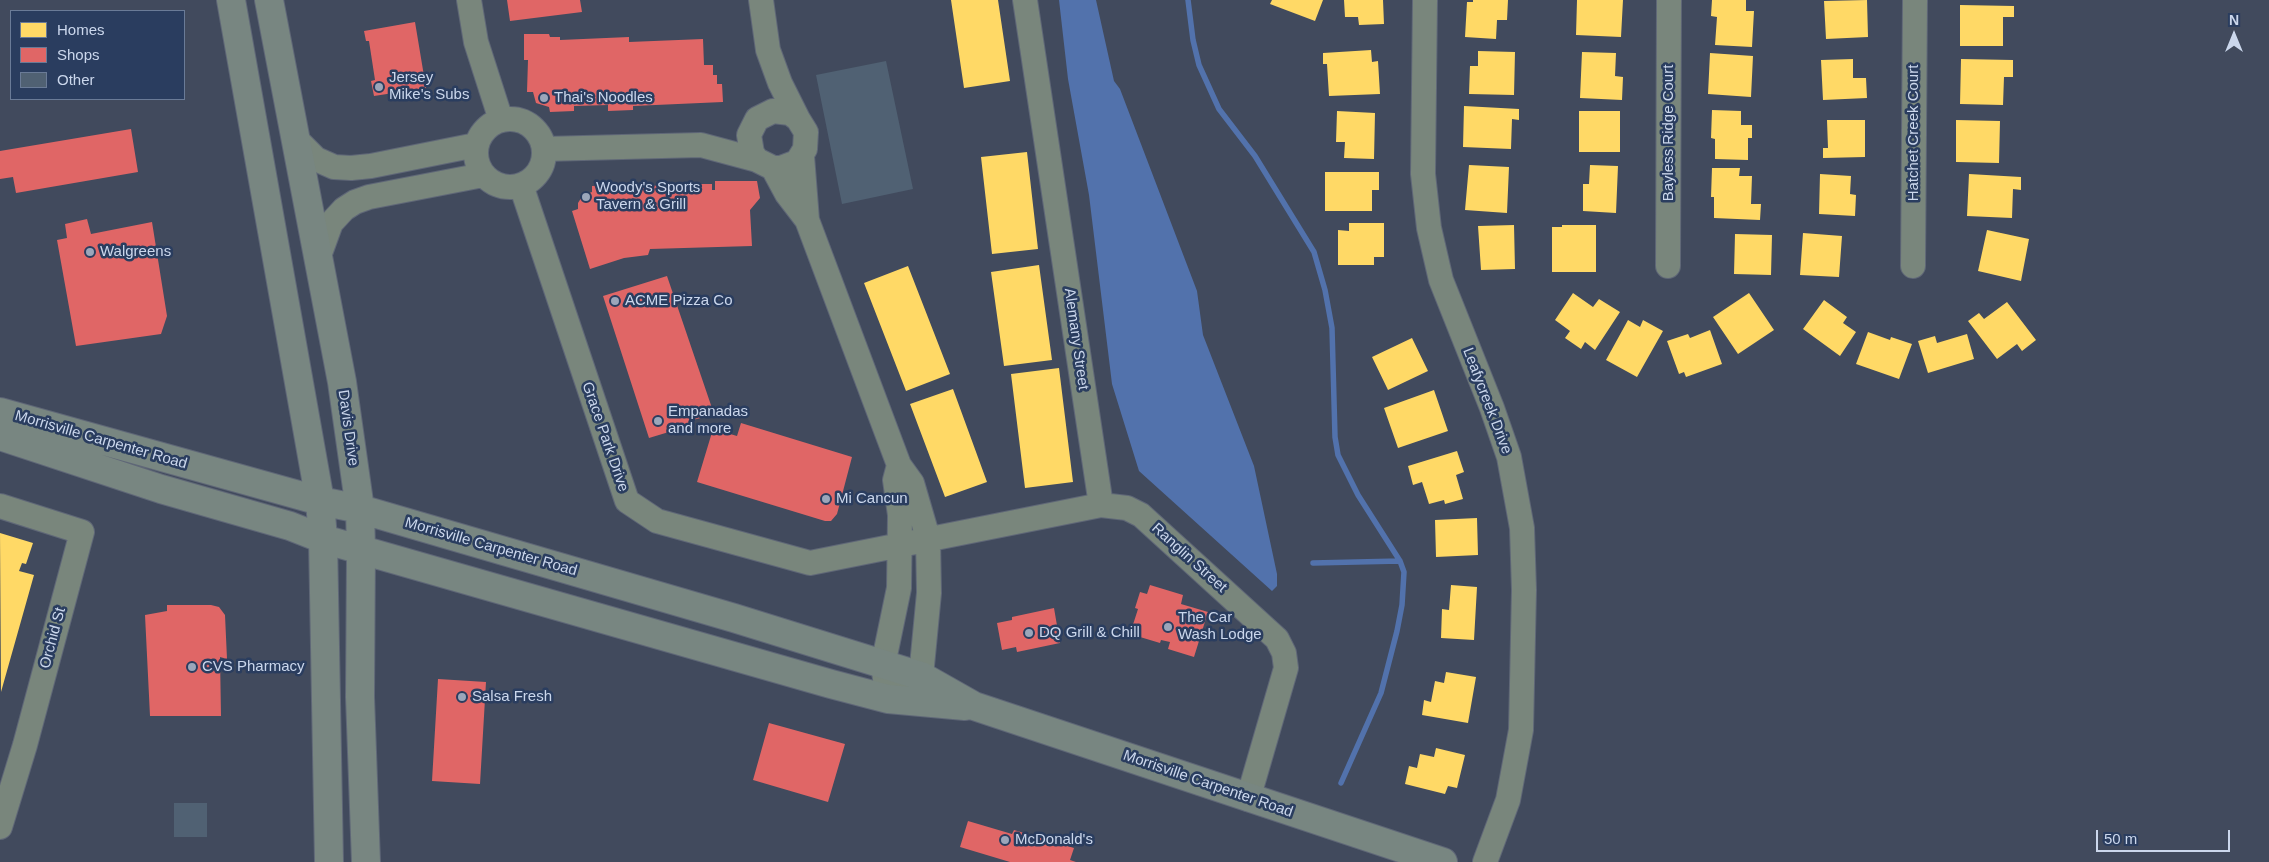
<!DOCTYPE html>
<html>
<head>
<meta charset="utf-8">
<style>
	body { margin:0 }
	#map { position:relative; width:2269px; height:862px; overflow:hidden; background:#414a5d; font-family:Helvetica,sans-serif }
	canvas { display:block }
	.legend { position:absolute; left:10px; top:10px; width:175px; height:90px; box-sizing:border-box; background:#2a3d5f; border:1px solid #6a7b97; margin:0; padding:6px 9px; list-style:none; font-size:15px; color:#cbd7ec }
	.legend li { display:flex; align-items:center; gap:10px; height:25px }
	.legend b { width:25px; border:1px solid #6a7b97 }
	.north { position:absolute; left:2209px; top:10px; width:50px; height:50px; -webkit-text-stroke:4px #2a3d5f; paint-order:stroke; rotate:0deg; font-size:14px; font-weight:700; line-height:20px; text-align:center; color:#cbd7ec }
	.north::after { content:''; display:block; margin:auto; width:18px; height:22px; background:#cbd7ec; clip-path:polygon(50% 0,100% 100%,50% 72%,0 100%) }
	.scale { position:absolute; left:2096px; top:830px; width:134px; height:22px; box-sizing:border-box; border:2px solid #cbd7ec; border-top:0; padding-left:6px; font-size:15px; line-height:18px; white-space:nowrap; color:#cbd7ec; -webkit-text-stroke:4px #2a3d5f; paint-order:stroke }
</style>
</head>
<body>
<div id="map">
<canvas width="2269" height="862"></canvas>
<ul class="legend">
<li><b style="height:14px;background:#ffd966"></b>Homes</li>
<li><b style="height:14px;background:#e06666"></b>Shops</li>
<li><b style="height:14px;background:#506173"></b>Other</li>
</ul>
<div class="north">N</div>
<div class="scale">50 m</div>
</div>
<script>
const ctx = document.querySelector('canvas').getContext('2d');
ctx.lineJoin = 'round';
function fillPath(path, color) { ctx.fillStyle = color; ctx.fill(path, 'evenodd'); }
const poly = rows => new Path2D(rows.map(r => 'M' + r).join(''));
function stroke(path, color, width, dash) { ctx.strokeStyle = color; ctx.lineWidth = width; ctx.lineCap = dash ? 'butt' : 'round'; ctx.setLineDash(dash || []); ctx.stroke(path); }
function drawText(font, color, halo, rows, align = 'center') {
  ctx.font = font + ' Helvetica,sans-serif'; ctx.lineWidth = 5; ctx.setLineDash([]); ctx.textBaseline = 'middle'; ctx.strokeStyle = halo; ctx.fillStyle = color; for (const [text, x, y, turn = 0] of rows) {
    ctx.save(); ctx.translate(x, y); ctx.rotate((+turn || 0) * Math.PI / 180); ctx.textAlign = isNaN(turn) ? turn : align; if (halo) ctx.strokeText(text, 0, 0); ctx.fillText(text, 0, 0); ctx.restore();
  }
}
fillPath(poly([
	[1059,0,1096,0,1114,81,1120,89,1197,291,1203,335,1254,466,1277,574,1277,586,1272,591,1139,471,1112,384,1089,195,1068,79]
]), '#5272ac');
fillPath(poly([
	[951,0,998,0,1010,81,964,88],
	[1272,0,1323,0,1315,21,1270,4],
	[1344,0,1383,0,1384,24,1359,25,1358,17,1345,17],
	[1473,0,1508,0,1507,20,1497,20,1496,39,1465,37,1467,2,1473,2],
	[1577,0,1623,0,1621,37,1576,35],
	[1712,0,1746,0,1746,11,1754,11,1752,47,1715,45,1717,17,1711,16],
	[1867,0,1868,37,1826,39,1824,1],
	[1960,5,2014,6,2014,17,2003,17,2003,46,1960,46],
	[1371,50,1372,62,1378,61,1380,94,1329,96,1327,64,1323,64,1323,53],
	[1478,51,1515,52,1514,95,1469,94,1470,66,1478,66],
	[1582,52,1616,53,1615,76,1623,77,1622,100,1580,98],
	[1710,53,1753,56,1751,97,1708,94],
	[1853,59,1853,78,1866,78,1867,98,1823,100,1821,60],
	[1961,59,2013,60,2013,77,2004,77,2003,105,1960,104],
	[1464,106,1519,109,1519,120,1512,119,1511,149,1463,147],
	[1712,110,1741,111,1741,125,1752,125,1752,138,1748,138,1748,160,1715,159,1715,139,1711,138],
	[1337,111,1375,113,1374,159,1344,158,1345,142,1336,142],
	[1579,111,1620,111,1620,152,1579,152],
	[1827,120,1865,120,1865,157,1823,158,1823,148,1828,148],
	[1956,120,2000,121,1999,163,1956,162],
	[1027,152,1038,249,992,254,981,157],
	[1469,165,1509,167,1507,213,1465,210],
	[1590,165,1618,166,1616,213,1583,211,1583,184,1589,184],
	[1712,168,1740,168,1739,176,1752,176,1751,204,1761,204,1760,220,1714,218,1714,197,1711,197],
	[1325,172,1379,172,1379,190,1372,190,1372,211,1325,211],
	[1820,174,1851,176,1850,194,1856,195,1855,216,1819,214],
	[1969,174,2021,177,2021,190,2013,189,2012,218,1967,216],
	[1349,223,1384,223,1384,257,1374,257,1374,265,1338,265,1338,230,1349,231],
	[1514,225,1515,269,1481,270,1478,226],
	[1562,225,1596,225,1596,272,1552,272,1552,227,1562,227],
	[1987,230,2029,239,2021,281,1978,271],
	[1803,233,1842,236,1839,277,1800,275],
	[1735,234,1772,235,1771,275,1734,274],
	[1039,265,1052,360,1004,366,991,272],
	[908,266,950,374,906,391,864,283],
	[1573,293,1593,307,1599,299,1620,312,1595,350,1585,342,1581,349,1565,338,1570,331,1555,320],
	[1749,293,1774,330,1738,354,1713,317],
	[1824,300,1847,317,1843,323,1856,332,1840,356,1803,329],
	[2007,302,2036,340,2022,351,2017,344,1997,359,1968,321,1979,313,1984,319],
	[1628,320,1640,327,1643,320,1663,331,1637,377,1606,360],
	[1710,330,1722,364,1686,377,1684,372,1679,374,1667,341,1688,334,1690,338],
	[1868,332,1890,340,1891,337,1912,344,1899,379,1856,364],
	[1967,334,1974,359,1928,373,1918,341,1935,336,1937,343],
	[1412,338,1428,371,1388,390,1372,357],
	[1059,368,1073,482,1025,488,1011,374],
	[953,389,987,482,945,497,910,404],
	[1434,390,1448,431,1398,448,1384,408],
	[1457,451,1464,472,1456,475,1463,499,1445,504,1444,500,1429,504,1422,482,1413,485,1408,466],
	[1477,518,1478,555,1436,557,1435,520],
	[0,533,33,543,26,564,22,563,19,571,34,575,1,692],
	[1451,585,1477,587,1474,640,1441,638,1442,609,1449,610],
	[1446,672,1476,677,1468,723,1422,715,1424,700,1431,702,1435,681,1444,683],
	[1436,748,1465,755,1457,788,1448,786,1445,794,1405,784,1409,766,1417,768,1420,754,1434,757]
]), '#ffd966');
fillPath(poly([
	[507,0,580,0,582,12,510,21],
	[415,22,426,88,374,96,371,81,375,80,369,41,366,41,364,31],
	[524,34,549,34,550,37,560,37,560,40,629,37,629,42,703,39,704,65,713,65,713,75,717,75,717,84,722,84,723,102,633,106,633,110,608,111,608,105,574,106,574,111,550,112,549,107,536,103,533,92,527,92,528,60,524,60],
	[131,129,138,172,16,193,13,177,0,179,0,151],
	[715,181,757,181,760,198,750,210,752,246,650,249,648,255,624,258,590,269,572,211,578,209,578,203,583,195,592,192,592,186,617,185,617,192,630,192,630,185,670,186,670,192,677,192,677,184,712,184,712,190,715,190],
	[87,219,91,234,152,222,167,316,161,334,76,346,57,240,67,238,65,224],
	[667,276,714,414,690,421,692,425,649,438,603,296],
	[741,423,852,457,837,514,831,521,825,521,697,482,713,429,737,436],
	[1150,585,1183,595,1181,604,1208,612,1194,657,1168,649,1170,642,1161,640,1160,643,1130,634,1138,609,1135,608,1140,592,1147,594],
	[167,605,211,605,219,607,225,615,227,659,220,657,221,716,150,716,145,615,167,611],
	[1054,608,1060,643,1017,652,1016,647,1002,650,997,623,1012,620,1012,617],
	[438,679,486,682,480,784,432,781],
	[769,723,845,744,828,802,753,780],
	[968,821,1012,834,1014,830,1074,848,1070,860,1076,862,1010,862,960,847]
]), '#e06666');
stroke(poly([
	[1188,0,1193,40,1199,65,1219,109,1255,156,1314,252,1325,290,1332,328,1335,437,1338,455,1358,495,1400,561,1404,572,1402,605,1397,631,1381,693,1341,783],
	[1313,563,1400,561]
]), '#5272ac', 5.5);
fillPath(poly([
	[886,61,913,189,842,204,816,75],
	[174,803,207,803,207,837,174,837]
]), '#506173');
const minor = poly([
	[469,0,476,42,501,120],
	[761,0,768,50,780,83,798,119],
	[1425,0,1423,174,1429,228,1441,280,1492,408,1509,457,1522,528,1524,590,1521,730,1508,800,1485,862],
	'476 153a34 34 0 1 1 68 0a34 34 0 1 1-68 0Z',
	[296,139,316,159,334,167,351,168,371,166,476,145],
	[544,149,701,145,757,160,773,168,781,168,797,162,805,149,806,132,798,119,790,113,773,111,757,119,749,135,752,153,757,160],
	[802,156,807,220,899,465,912,483,928,538,929,593,921,676,888,699,883,665,899,588,900,515,895,480,899,465],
	[773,168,787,194,807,220],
	[521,185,627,501,657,521,810,563,1101,505,1025,0],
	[319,256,331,223,344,209,355,202,369,197,483,175],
	[1668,266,1669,0],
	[1913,266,1915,0],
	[1101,505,1127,508,1141,515,1277,639,1284,653,1286,668,1248,799],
	[0,506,82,532,25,745,0,827]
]);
const major = poly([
	[231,0,320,501,323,539,329,862],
	[269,0,342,382,360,509,361,550,360,697,366,862],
	[0,412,320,501,360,509,734,618,921,676,974,706,1443,862],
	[0,436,161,489,290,526,323,539,831,684,888,699,965,706]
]);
stroke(minor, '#5f6777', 26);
stroke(major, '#5f6777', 30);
stroke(minor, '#79867c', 24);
stroke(major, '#788681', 28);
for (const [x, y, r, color] of [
	[379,87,5,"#9ba6ba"],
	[544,98,5,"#9ba6ba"],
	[586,197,5,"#9ba6ba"],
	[90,252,5,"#9ba6ba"],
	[615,301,5,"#9ba6ba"],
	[658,421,5,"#9ba6ba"],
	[826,499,5,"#9ba6ba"],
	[1168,627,5,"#9ba6ba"],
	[1029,633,5,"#9ba6ba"],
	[192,667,5,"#9ba6ba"],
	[462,697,5,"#9ba6ba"],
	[1005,840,5,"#9ba6ba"]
]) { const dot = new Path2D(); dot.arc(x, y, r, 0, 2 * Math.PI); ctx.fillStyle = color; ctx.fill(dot); stroke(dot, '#2a3d5f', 2); }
drawText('15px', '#cbd7ec', '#2a3d5f', [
	["Jersey",389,78],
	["Mike's Subs",389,95],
	["Thai's Noodles",554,98],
	["Woody's Sports",596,188],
	["Tavern & Grill",596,205],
	["Walgreens",100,252],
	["ACME Pizza Co",625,301],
	["Empanadas",668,412],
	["and more",668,429],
	["Mi Cancun",836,499],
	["The Car",1178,618],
	["Wash Lodge",1178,635],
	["DQ Grill & Chill",1039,633],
	["CVS Pharmacy",202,667],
	["Salsa Fresh",472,697],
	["McDonald's",1015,840]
], 'left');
drawText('15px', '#cbd7ec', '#2a3d5f', [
	["Bayless Ridge Court",1669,133,-90],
	["Hatchet Creek Court",1914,133,-90],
	["Alemany Street",1076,339,82],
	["Leafycreek Drive",1487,401,69],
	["Davis Drive",348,428,82],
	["Grace Park Drive",605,437,71],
	["Morrisville Carpenter Road",101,440,16],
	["Morrisville Carpenter Road",491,547,16],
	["Ranglin Street",1189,558,42],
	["Orchid St",53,638,-75],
	["Morrisville Carpenter Road",1208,784,19]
]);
</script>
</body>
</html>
